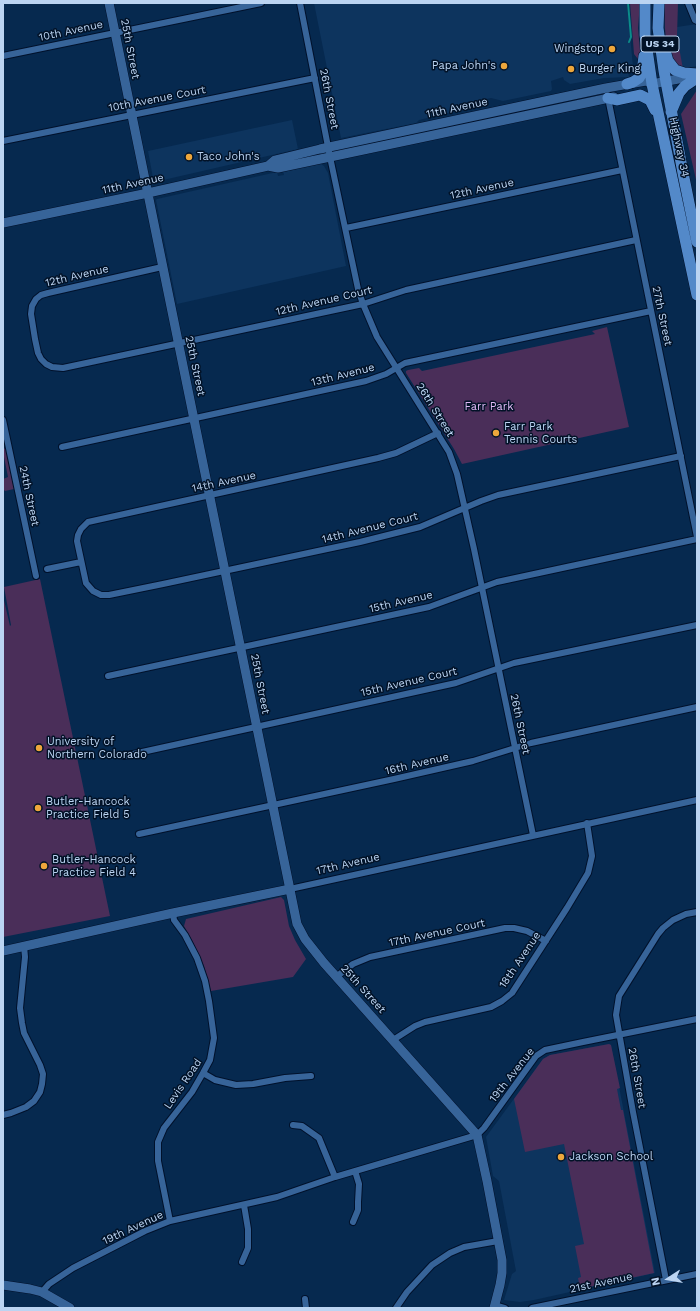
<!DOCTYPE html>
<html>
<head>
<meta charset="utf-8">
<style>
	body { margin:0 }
	#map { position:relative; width:700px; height:1311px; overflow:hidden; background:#06294f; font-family:"Work Sans",sans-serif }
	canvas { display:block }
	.frame { position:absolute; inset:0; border:4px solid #bbd4f2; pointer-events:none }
	.north { position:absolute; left:648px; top:1259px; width:40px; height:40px; -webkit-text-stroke:3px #021227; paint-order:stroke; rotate:258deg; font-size:11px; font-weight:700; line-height:16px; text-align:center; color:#bbd4f2 }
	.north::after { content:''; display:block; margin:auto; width:14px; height:18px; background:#bbd4f2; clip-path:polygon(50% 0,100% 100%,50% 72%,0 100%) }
</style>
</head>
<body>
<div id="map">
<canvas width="700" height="1311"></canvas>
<div class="frame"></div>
<div class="north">N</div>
</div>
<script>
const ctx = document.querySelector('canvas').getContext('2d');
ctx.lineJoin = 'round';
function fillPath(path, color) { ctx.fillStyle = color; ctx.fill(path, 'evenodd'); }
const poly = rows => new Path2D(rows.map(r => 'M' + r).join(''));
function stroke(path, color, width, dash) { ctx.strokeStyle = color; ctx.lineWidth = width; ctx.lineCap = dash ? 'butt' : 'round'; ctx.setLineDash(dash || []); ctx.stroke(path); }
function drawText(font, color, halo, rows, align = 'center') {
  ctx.font = font + ' "Work Sans",sans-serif'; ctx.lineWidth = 3; ctx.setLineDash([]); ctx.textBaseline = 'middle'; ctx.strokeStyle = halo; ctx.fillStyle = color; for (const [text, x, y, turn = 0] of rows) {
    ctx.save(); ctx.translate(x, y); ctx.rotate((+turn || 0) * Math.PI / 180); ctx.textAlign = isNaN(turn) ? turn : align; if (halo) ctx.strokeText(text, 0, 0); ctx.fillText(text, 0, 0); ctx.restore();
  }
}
fillPath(poly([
	[314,3,627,3,633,67,628,72,629,77,604,78,570,84,564,80,563,77,551,81,552,89,551,91,503,101,491,98,459,105,453,109,452,112,419,120,416,123,341,138],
	[697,24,697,66,682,69,677,36,677,27],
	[292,120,298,149,159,181,159,179,156,180,155,178,153,178,148,151],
	[319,163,324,166,328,173,346,266,177,304,156,200,157,199,277,172,278,176,284,175,283,171],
	[609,1044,611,1045,655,1273,534,1300,520,1302,504,1300,512,1274,516,1271,499,1181,493,1176,486,1137,543,1059,550,1055]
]), '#0d345e');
fillPath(poly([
	[630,3,640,3,638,28,641,63,634,54],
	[664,3,678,3,677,36,683,69,678,68,667,51,665,29],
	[697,90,697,184,681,114],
	[607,327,629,427,462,464,454,449,406,373,406,371,408,370,419,368,422,371,595,334,592,331],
	[3,448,6,449,14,489,5,491,3,489,3,479,8,477,4,457,3,457],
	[40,579,110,916,3,937,3,596,10,626,11,625,4,587],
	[281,897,284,900,289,926,295,940,306,959,293,977,211,991,204,966,193,942,184,926,186,919],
	[609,1044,611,1045,620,1088,617,1089,621,1110,623,1110,654,1273,580,1289,578,1278,581,1277,575,1246,584,1244,564,1144,525,1152,514,1099,543,1059,550,1055]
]), '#4a2e59');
stroke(poly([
	[628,3,631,37,629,42]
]), '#0c8c8a', 2);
const street = poly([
	[300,3,330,157,358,289,363,304,377,337,449,452,457,474,474,549,533,835],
	[688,3,695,20,697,21],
	[3,56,261,3],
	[608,98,697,537],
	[3,141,315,78],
	[346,228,622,170],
	[162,267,48,293,41,295,36,299,32,306,31,314,35,339,38,353,41,359,46,364,52,367,63,368,363,304,406,290,636,240],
	[3,420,36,576],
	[438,433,396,453,378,458,88,522,81,529,78,535,77,541,86,583,93,591,101,595,109,595,163,584,360,542,420,527,481,501,498,495,681,456],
	[62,447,366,381,386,374,405,363,651,311],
	[47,569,81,562],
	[108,676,429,607,497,582,697,539],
	[124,756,456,683,514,663,697,625],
	[139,834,394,779,473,761,531,743,697,707],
	[290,889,697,800],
	[336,977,353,964,370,957,505,928,514,928,527,931,546,941],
	[393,1040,415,1026,425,1022,491,1007,502,1001,512,993,567,908,588,873,592,856,587,823],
	[203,1073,215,1080,236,1085,253,1084,285,1078,311,1076],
	[3,1115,11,1113,26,1107,34,1101,40,1092,42,1084,43,1074,40,1065,24,1033,22,1023,20,1008,25,957,24,946],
	[293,1125,302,1126,319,1138,335,1177],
	[170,1221,158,1161,158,1142,164,1128,192,1092,203,1073,210,1060,214,1038,209,1001,205,981,197,958,185,935,174,920,173,913],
	[353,1222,358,1210,358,1202,359,1184,355,1171],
	[242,1262,248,1248,248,1229,244,1205],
	[666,1280,633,1112,616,1015,619,996,658,934,663,928,673,920,686,914,697,912],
	[42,1292,49,1284,73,1268,145,1231,170,1221,277,1197,335,1177,477,1135,484,1128,536,1056,545,1050,583,1042,697,1019],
	[305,1299,306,1308],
	[495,1305,505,1308],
	[396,1308,407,1292,432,1265,450,1253,464,1247,498,1241],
	[532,1308,697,1274]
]);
const secondary = poly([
	[109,3,297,924,305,939,324,963,477,1135,487,1181,502,1260,502,1273,500,1285,494,1308],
	[268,166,275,160,320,149,606,88,646,81,652,84,694,76],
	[3,223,148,193,268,166,278,168,330,157,614,97],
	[3,951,173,913,290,889],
	[3,1285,30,1289,42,1292,70,1308]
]);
const highway = poly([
	[645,3,645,35,652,84,697,295],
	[659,3,658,28,664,71,683,173,697,242],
	[666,54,668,61,675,70,684,73,697,74],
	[627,84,633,82,639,78,642,73,644,56],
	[608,98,617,100,640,95,650,100,655,110],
	[671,112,679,93,685,86,697,78]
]);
stroke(street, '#00112b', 8);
stroke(secondary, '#00112b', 10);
stroke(highway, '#00112b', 12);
stroke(street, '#376499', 6);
stroke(secondary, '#376499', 9);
stroke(highway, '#5389c9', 11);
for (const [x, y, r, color] of [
	[612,49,4,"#eea73c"],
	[504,66,4,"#eea73c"],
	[571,69,4,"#eea73c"],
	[189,157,4,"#eea73c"],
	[496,433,4,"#eea73c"],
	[39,748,4,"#eea73c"],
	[38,808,4,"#eea73c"],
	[44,866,4,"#eea73c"],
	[561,1157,4,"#eea73c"]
]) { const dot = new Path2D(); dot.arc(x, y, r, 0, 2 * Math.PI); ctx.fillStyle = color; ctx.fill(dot); stroke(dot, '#021227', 1.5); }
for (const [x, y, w] of [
	[660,44,38]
]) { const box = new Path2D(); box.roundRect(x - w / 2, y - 8, w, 16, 3); ctx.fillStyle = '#021227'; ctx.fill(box); stroke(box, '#bbd4f2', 1); }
drawText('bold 10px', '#bbd4f2', null, [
	["US 34",660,44]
]);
drawText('11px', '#bbd4f2', '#021227', [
	["10th Avenue",71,31,-12],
	["25th Street",130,49,79],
	["10th Avenue Court",157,99,-11],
	["26th Street",329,99,79],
	["11th Avenue",457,108,-12],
	["Highway 34",679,147,78],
	["11th Avenue",133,184,-12],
	["12th Avenue",482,189,-12],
	["12th Avenue",77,276,-13],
	["12th Avenue Court",324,301,-13],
	["27th Street",662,316,78],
	["25th Street",195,366,78],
	["13th Avenue",343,375,-14],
	["26th Street",435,410,58],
	["14th Avenue",224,482,-12],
	["24th Street",29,496,78],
	["14th Avenue Court",370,528,-14],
	["15th Avenue",401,602,-13],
	["15th Avenue Court",409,682,-13],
	["25th Street",260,684,79],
	["26th Street",520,724,78],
	["16th Avenue",417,764,-13],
	["17th Avenue",348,864,-13],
	["17th Avenue Court",437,933,-12],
	["18th Avenue",520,960,-56],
	["25th Street",363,989,48],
	["19th Avenue",512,1075,-52],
	["26th Street",637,1078,80],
	["Levis Road",183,1084,-56],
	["19th Avenue",133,1228,-25],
	["21st Avenue",601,1283,-12]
]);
drawText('11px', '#bbd4f2', '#021227', [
	["Wingstop",604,49,"right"],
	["Papa John's",496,66,"right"],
	["Burger King",579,69],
	["Taco John's",197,157],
	["Farr Park",504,427],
	["Tennis Courts",504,440],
	["University of",47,742],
	["Northern Colorado",47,755],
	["Butler-Hancock",46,802],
	["Practice Field 5",46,815],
	["Butler-Hancock",52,860],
	["Practice Field 4",52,873],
	["Jackson School",569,1157]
], 'left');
drawText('11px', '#e0b9f5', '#021227', [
	["Farr Park",489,407]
]);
</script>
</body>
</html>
